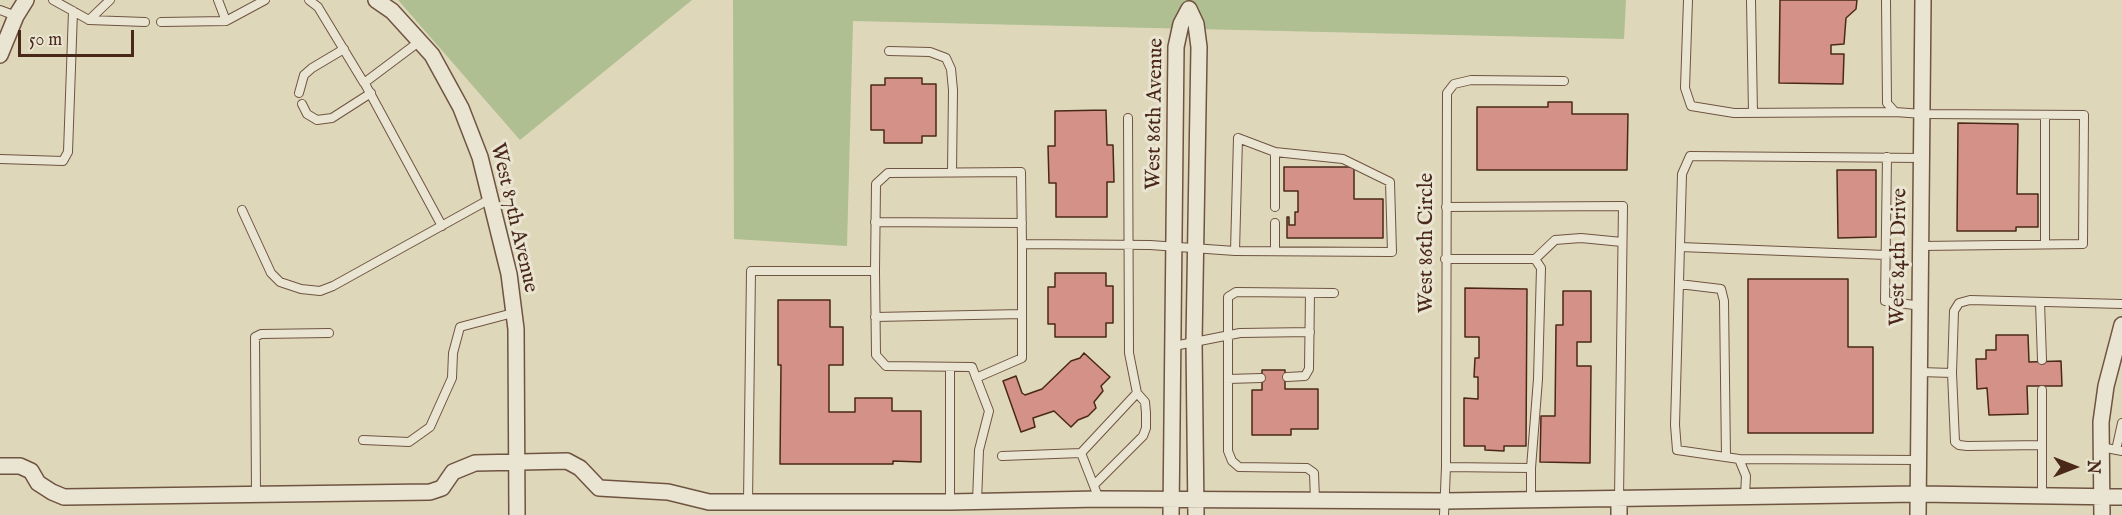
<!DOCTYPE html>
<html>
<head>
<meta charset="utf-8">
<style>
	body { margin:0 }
	#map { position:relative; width:2122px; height:515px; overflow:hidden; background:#dfd7ba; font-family:"IM FELL English",serif }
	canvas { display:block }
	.north { position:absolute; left:2044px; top:437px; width:60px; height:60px; -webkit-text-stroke:4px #eae5d2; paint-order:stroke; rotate:90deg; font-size:16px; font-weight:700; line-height:24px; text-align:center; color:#4a2819 }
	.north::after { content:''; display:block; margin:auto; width:21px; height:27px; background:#4a2819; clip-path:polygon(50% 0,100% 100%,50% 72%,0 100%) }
	.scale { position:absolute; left:18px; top:30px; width:116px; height:27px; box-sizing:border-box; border:3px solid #4a2819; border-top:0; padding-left:8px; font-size:18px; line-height:21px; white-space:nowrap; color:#4a2819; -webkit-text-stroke:4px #eae5d2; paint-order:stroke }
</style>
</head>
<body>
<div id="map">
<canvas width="2122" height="515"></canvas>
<div class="north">N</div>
<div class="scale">50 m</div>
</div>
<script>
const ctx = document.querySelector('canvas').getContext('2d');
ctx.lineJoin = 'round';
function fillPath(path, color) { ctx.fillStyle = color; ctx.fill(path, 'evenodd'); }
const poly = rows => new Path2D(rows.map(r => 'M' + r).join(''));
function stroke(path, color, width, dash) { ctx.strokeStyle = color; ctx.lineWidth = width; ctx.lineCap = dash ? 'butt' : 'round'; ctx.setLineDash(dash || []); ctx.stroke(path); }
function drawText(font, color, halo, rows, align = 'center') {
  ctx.font = font + ' "IM FELL English",serif'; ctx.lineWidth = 6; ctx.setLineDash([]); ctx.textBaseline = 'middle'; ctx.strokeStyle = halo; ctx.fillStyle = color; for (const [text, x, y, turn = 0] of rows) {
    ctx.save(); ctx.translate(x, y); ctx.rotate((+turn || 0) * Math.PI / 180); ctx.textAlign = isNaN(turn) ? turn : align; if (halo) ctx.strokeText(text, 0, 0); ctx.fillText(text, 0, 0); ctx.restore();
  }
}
fillPath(poly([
	[398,0,692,0,520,140],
	[733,0,1626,0,1624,39,853,21,847,246,734,239]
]), '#afbf92');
const building = poly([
	[1780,0,1857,0,1856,9,1846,18,1844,44,1831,45,1831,54,1844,54,1843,84,1779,83,1780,0],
	[885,78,922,78,922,84,936,84,936,136,922,136,922,143,884,143,884,130,871,130,871,85,885,85,885,78],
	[1548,102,1572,102,1572,114,1628,114,1627,170,1477,170,1477,107,1548,107,1548,102],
	[1106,110,1107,145,1113,145,1114,182,1107,182,1107,217,1056,217,1056,183,1049,183,1048,146,1055,146,1055,111,1106,110],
	[1958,123,2018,124,2017,194,2038,194,2038,227,2016,227,2016,231,1957,231,1958,123],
	[1284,167,1354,167,1354,199,1383,199,1383,238,1287,238,1287,217,1289,217,1289,225,1295,225,1295,212,1298,212,1298,191,1284,191,1284,167],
	[1837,170,1876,170,1876,237,1838,238,1837,170],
	[1055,273,1106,273,1106,286,1113,286,1113,323,1106,323,1106,337,1055,337,1055,324,1048,324,1048,287,1055,287,1055,273],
	[1748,279,1848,279,1848,347,1873,347,1873,433,1748,433,1748,279],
	[1465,288,1527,289,1526,446,1504,446,1504,451,1485,450,1485,446,1464,446,1464,398,1478,399,1478,377,1474,377,1475,358,1479,358,1479,337,1465,337,1465,288],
	[1563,291,1591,291,1591,342,1577,342,1577,366,1591,366,1590,463,1540,462,1541,416,1555,416,1556,325,1563,325,1563,291],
	[778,300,830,300,830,327,843,327,843,365,829,365,829,412,855,412,855,398,892,398,892,411,921,411,921,462,893,461,893,464,780,464,781,365,778,365,778,300],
	[1996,335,2028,335,2029,362,2061,361,2062,386,2027,386,2028,414,1989,415,1987,388,1977,389,1976,359,1986,359,1986,350,1996,350,1996,335],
	[1084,353,1110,377,1101,386,1103,391,1094,402,1096,408,1088,416,1078,420,1071,427,1054,411,1033,418,1035,427,1021,432,1003,381,1016,376,1022,393,1025,395,1042,389,1071,361,1080,358,1084,353],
	[1262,370,1285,370,1285,389,1318,389,1318,429,1291,429,1291,435,1252,435,1252,390,1262,390,1262,370]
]);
fillPath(building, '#d49188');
stroke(building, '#4a2819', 1.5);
const lane = poly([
	[53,0,89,20,110,0],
	[218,0,226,21,265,0],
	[309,0,318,7,364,83,420,41],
	[1688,0,1685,88,1691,106,1734,113,1895,112],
	[1751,0,1753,113],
	[1886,0,1887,103,1895,112,1923,114,2084,115,2083,244,1921,246],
	[0,10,16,16],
	[89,20,145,22],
	[161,22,226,21],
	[889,51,930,52,946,58,951,69,953,90,952,172],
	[364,82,442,226],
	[299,93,304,75,312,68,344,49],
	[302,104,307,114,317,120,332,118,371,93],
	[2045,115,2045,244],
	[1275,152,1275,207],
	[1887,157,1885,301,1921,306],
	[0,159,63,161,68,152,73,11],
	[1446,207,1623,206,1619,498],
	[242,210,271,273,280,282,301,289,320,291,333,286,490,199],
	[875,222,1022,223],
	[1275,223,1275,251],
	[1680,247,1886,255],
	[1445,259,1535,259,1541,268,1538,379,1531,468],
	[1535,259,1555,240,1581,238,1622,242],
	[875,271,876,184,888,173,1021,172,1022,244],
	[1679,284,1721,289,1724,301,1726,457],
	[2040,302,2042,360],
	[875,317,1022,314],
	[1174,346,1240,333,1310,332],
	[1920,372,1952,373,1954,311,1959,303,1970,300,2122,304],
	[1952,373,1955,442,1959,445,1967,446,2042,445,2042,496],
	[1287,377,1305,376,1309,369,1310,293],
	[976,378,1022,358,1022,244,1150,245,1235,251,1392,252,1390,182,1343,159,1275,152,1238,138,1235,251],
	[1228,379,1261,378],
	[2042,390,2042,445],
	[363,440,409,442,430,427,452,378,453,353,460,327,513,313],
	[2101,447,2122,451],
	[2116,450,2122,423],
	[1002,456,1081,453],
	[1739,459,1919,460],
	[1446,467,1531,468,1531,500],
	[1094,485,1143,436,1146,428,1146,413,1145,402,1137,393],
	[256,494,255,337,261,334,329,333],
	[1745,496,1746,476,1739,459,1677,450,1675,425,1682,174,1690,156,1922,158],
	[1099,499,1081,453,1137,393,1129,353,1128,118],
	[1315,500,1314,473,1307,468,1239,467,1232,461,1228,451,1228,297,1236,292,1334,293],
	[748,502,751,271,875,271,876,355,886,366,972,367,989,411,979,450,977,501],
	[950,502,950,367],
	[1444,515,1446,467,1447,93,1454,84,1471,80,1564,81]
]);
const street = poly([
	[376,0,392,11,432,55,461,108,480,157,509,274,516,329,517,515],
	[0,55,16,16,26,0],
	[0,466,20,466,31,471,38,483,52,492,64,497,430,492,442,488,453,472,475,463,567,461,580,468,599,488,668,492,709,502,950,502,1099,499,1444,501,1918,494,2122,497],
	[1171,515,1176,47,1181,24,1189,9,1196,24,1199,47,1194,342,1196,515],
	[1619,515,1619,498],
	[1918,515,1923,0],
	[2102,515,2101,422,2106,386,2122,325]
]);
stroke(lane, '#6f5441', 10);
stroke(street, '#6f5441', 18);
stroke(lane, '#eae5d2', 8);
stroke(street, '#eae5d2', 15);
drawText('21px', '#4a2819', '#eae5d2', [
	["West 86th Avenue",1156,114,-89],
	["West 87th Avenue",513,218,77],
	["West 86th Circle",1428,243,-90],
	["West 84th Drive",1900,257,-89]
]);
</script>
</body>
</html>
